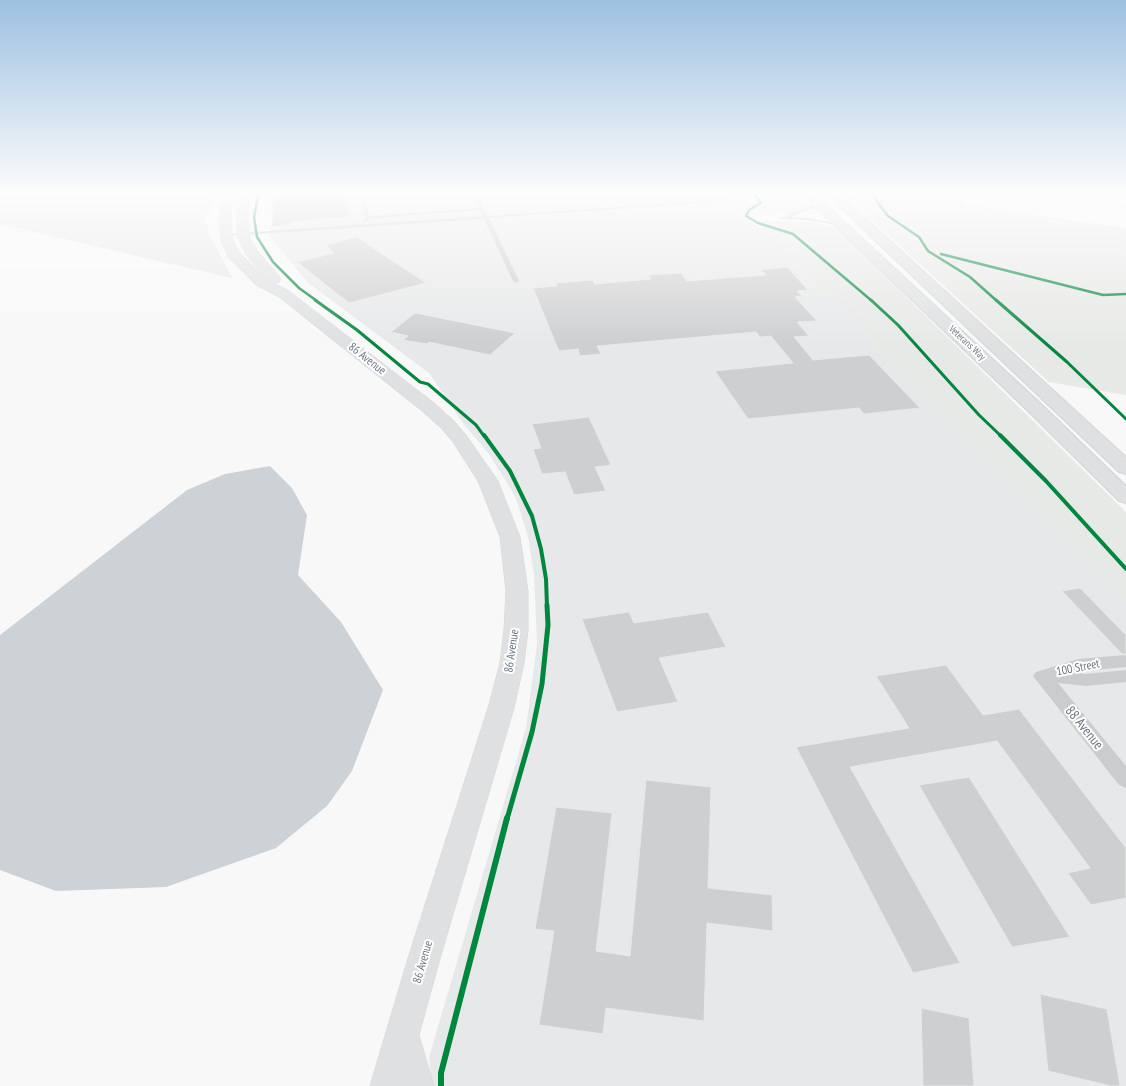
<!DOCTYPE html>
<html>
<head>
<meta charset="utf-8">
<style>
	body { margin:0 }
	canvas { display:block; background:#f8f8f8 }
</style>
</head>
<body>
<canvas width="1126" height="1086"></canvas>
<script>
const ctx = document.querySelector('canvas').getContext('2d');
ctx.lineJoin = 'round';
function fillPath(path, color) { ctx.fillStyle = color; ctx.fill(path, 'evenodd'); }
const poly = rows => new Path2D(rows.map(r => 'M' + r).join(''));
function stroke(path, color, width, dash) { ctx.strokeStyle = color; ctx.lineWidth = width; ctx.lineCap = dash ? 'butt' : 'round'; ctx.setLineDash(dash || []); ctx.stroke(path); }
function drawText(font, color, halo, rows, align = 'center') {
  ctx.font = font + ' "PT Sans Narrow",sans-serif'; ctx.lineWidth = 4; ctx.setLineDash([]); ctx.textBaseline = 'middle'; ctx.strokeStyle = halo; ctx.fillStyle = color; for (const [text, x, y, turn = 0] of rows) {
    ctx.save(); ctx.translate(x, y); ctx.rotate((+turn || 0) * Math.PI / 180); ctx.textAlign = isNaN(turn) ? turn : align; if (halo) ctx.strokeText(text, 0, 0); ctx.fillText(text, 0, 0); ctx.restore();
  }
}
fillPath(poly([
	[0,192,217,192,206,219,209,234,232,278,0,224],
	[279,192,724,192,732,197,729,202,758,227,821,293,834,292,871,333,875,347,1126,580,1126,1086,432,1086,429,1057,526,728,537,644,534,574,528,537,518,504,512,491,489,454,463,423,429,373,307,282,269,235]
]), '#e7e8e9');
fillPath(poly([
	[724,192,798,192,805,199,807,205,791,213,749,217,744,216,728,202,732,197],
	[841,192,967,192,965,205,1126,228,1126,395,1049,382],
	[767,221,814,222,833,228,842,234,1126,512,1126,604,875,347,871,333,834,293,821,293,758,227,760,223]
]), '#e7e9e6');
fillPath(poly([
	[270,466,292,488,307,515,298,575,341,622,383,690,352,771,327,806,276,848,166,887,56,891,0,870,0,635,187,490,225,474]
]), '#cdd2d6');
const building = poly([
	[273,192,348,192,349,217,291,222,290,225,272,227,273,192],
	[357,237,426,283,349,303,297,262,334,253,326,245,357,237],
	[787,267,808,290,797,291,802,296,795,297,817,321,797,322,809,336,794,337,813,360,869,355,920,408,864,414,859,408,748,419,715,371,793,363,771,336,760,337,756,332,597,346,601,354,580,356,578,349,559,351,533,288,557,286,556,283,593,280,595,284,651,279,648,275,681,273,687,281,766,275,761,270,787,267],
	[415,313,515,333,490,355,429,342,427,344,403,340,408,336,391,332,415,313],
	[589,417,611,465,595,467,606,491,574,495,565,472,542,474,533,449,541,448,532,424,589,417],
	[1080,588,1126,635,1126,654,1122,654,1062,591,1080,588],
	[629,612,634,623,708,612,726,647,659,658,678,702,617,712,582,619,629,612],
	[946,665,983,715,1019,709,1126,848,1126,898,1091,905,1068,873,1090,868,997,741,850,767,960,963,913,973,796,747,909,728,876,676,946,665],
	[969,777,1070,937,1012,947,919,785,969,777],
	[646,780,711,787,708,888,772,895,773,931,707,923,704,1021,606,1008,603,1034,539,1025,554,931,535,929,556,807,612,813,596,951,630,956,646,780],
	[1040,994,1107,1009,1120,1086,1111,1086,1048,1071,1040,994],
	[921,1008,969,1018,974,1086,923,1086,921,1008]
]);
fillPath(building, '#cecfd0');
stroke(building, '#e8e8e8', 1);
const secondary = poly([
	[226,192,238,192,232,205,231,223,233,240,239,252,267,280,247,256,238,238,236,209,241,192,253,192,248,209,250,238,258,251,281,279,279,282,274,283,289,291,434,403,453,420,466,435,498,481,520,537,528,591,528,630,524,663,514,708,441,955,419,1035,434,1086,370,1086,409,955,488,708,500,663,504,630,506,591,500,537,478,481,453,442,441,428,422,411,279,297,256,285,228,257,221,240,219,223,220,205,226,192]
]);
const primary = poly([
	[799,192,812,192,1040,403,1126,486,1126,503,1119,501,1028,411,799,192],
	[824,192,837,192,1126,457,1126,474,1119,472,824,192]
]);
stroke(secondary, '#d4d5d5', 1);
stroke(primary, '#d4d5d6', 2);
fillPath(poly([
	[360,192,364,192,369,216,479,208,472,192,476,192,487,216,719,200,721,201,719,202,489,218,519,281,516,283,513,281,484,219,226,236,224,235,226,234,483,216,480,210,369,219,369,221,364,222,362,221,365,219,360,192],
	[814,201,818,202,813,208,791,217,807,218,841,224,843,225,843,226,807,220,782,219,780,218,782,217,787,217,787,215,809,206,814,201]
]), '#cbccce');
fillPath(poly([
	[1126,655,1126,667,1074,672,1086,674,1126,670,1126,682,1086,686,1058,683,1126,766,1126,788,1119,785,1033,676,1036,672,1078,659,1126,655]
]), '#cbccce');
fillPath(secondary, '#dfe0e1');
fillPath(primary, '#dfe0e1');
stroke(poly([
	[259,192,254,217,257,237,273,262,299,288,317,301],
	[753,192,761,203,749,210,746,216,758,223,793,234,872,301],
	[873,192,878,203,888,216,919,237,928,251,970,277,997,301],
	[941,254,1103,295,1126,294]
]), '#00873e', 2.5);
stroke(poly([
	[315,300,357,330,420,382,428,384,476,425,484,436],
	[871,300,898,325,979,415,1001,436],
	[996,300,1067,362,1126,419]
]), '#00873e', 3);
stroke(poly([
	[484,435,510,471,532,516,541,549,546,579,547,606],
	[1000,435,1046,481,1126,569]
]), '#00873e', 4);
stroke(poly([
	[507,819,532,732,542,684,548,625,547,605]
]), '#00873e', 5);
stroke(poly([
	[441,1086,441,1073,507,818]
]), '#00873e', 6);
const sky = ctx.createLinearGradient(0, 0, 0, 344);
sky.addColorStop(0, '#9dc0e1');
sky.addColorStop(0.56, '#fcfcfc');
sky.addColorStop(1, '#fcfcfc00');
ctx.fillStyle = sky;
ctx.fillRect(0, 0, 1126, 344);
drawText('10px', '#6c7784', '#fff', [
	["Veterans Way",967,343,43]
]);
drawText('12px', '#6c7784', '#fff', [
	["86 Avenue",367,359,38],
	["86 Avenue",512,651,-82],
	["100 Street",1078,668,-11],
	["86 Avenue",423,962,-74]
]);
drawText('14px', '#6c7784', '#fff', [
	["88 Avenue",1084,728,51]
]);
</script>
</body>
</html>
